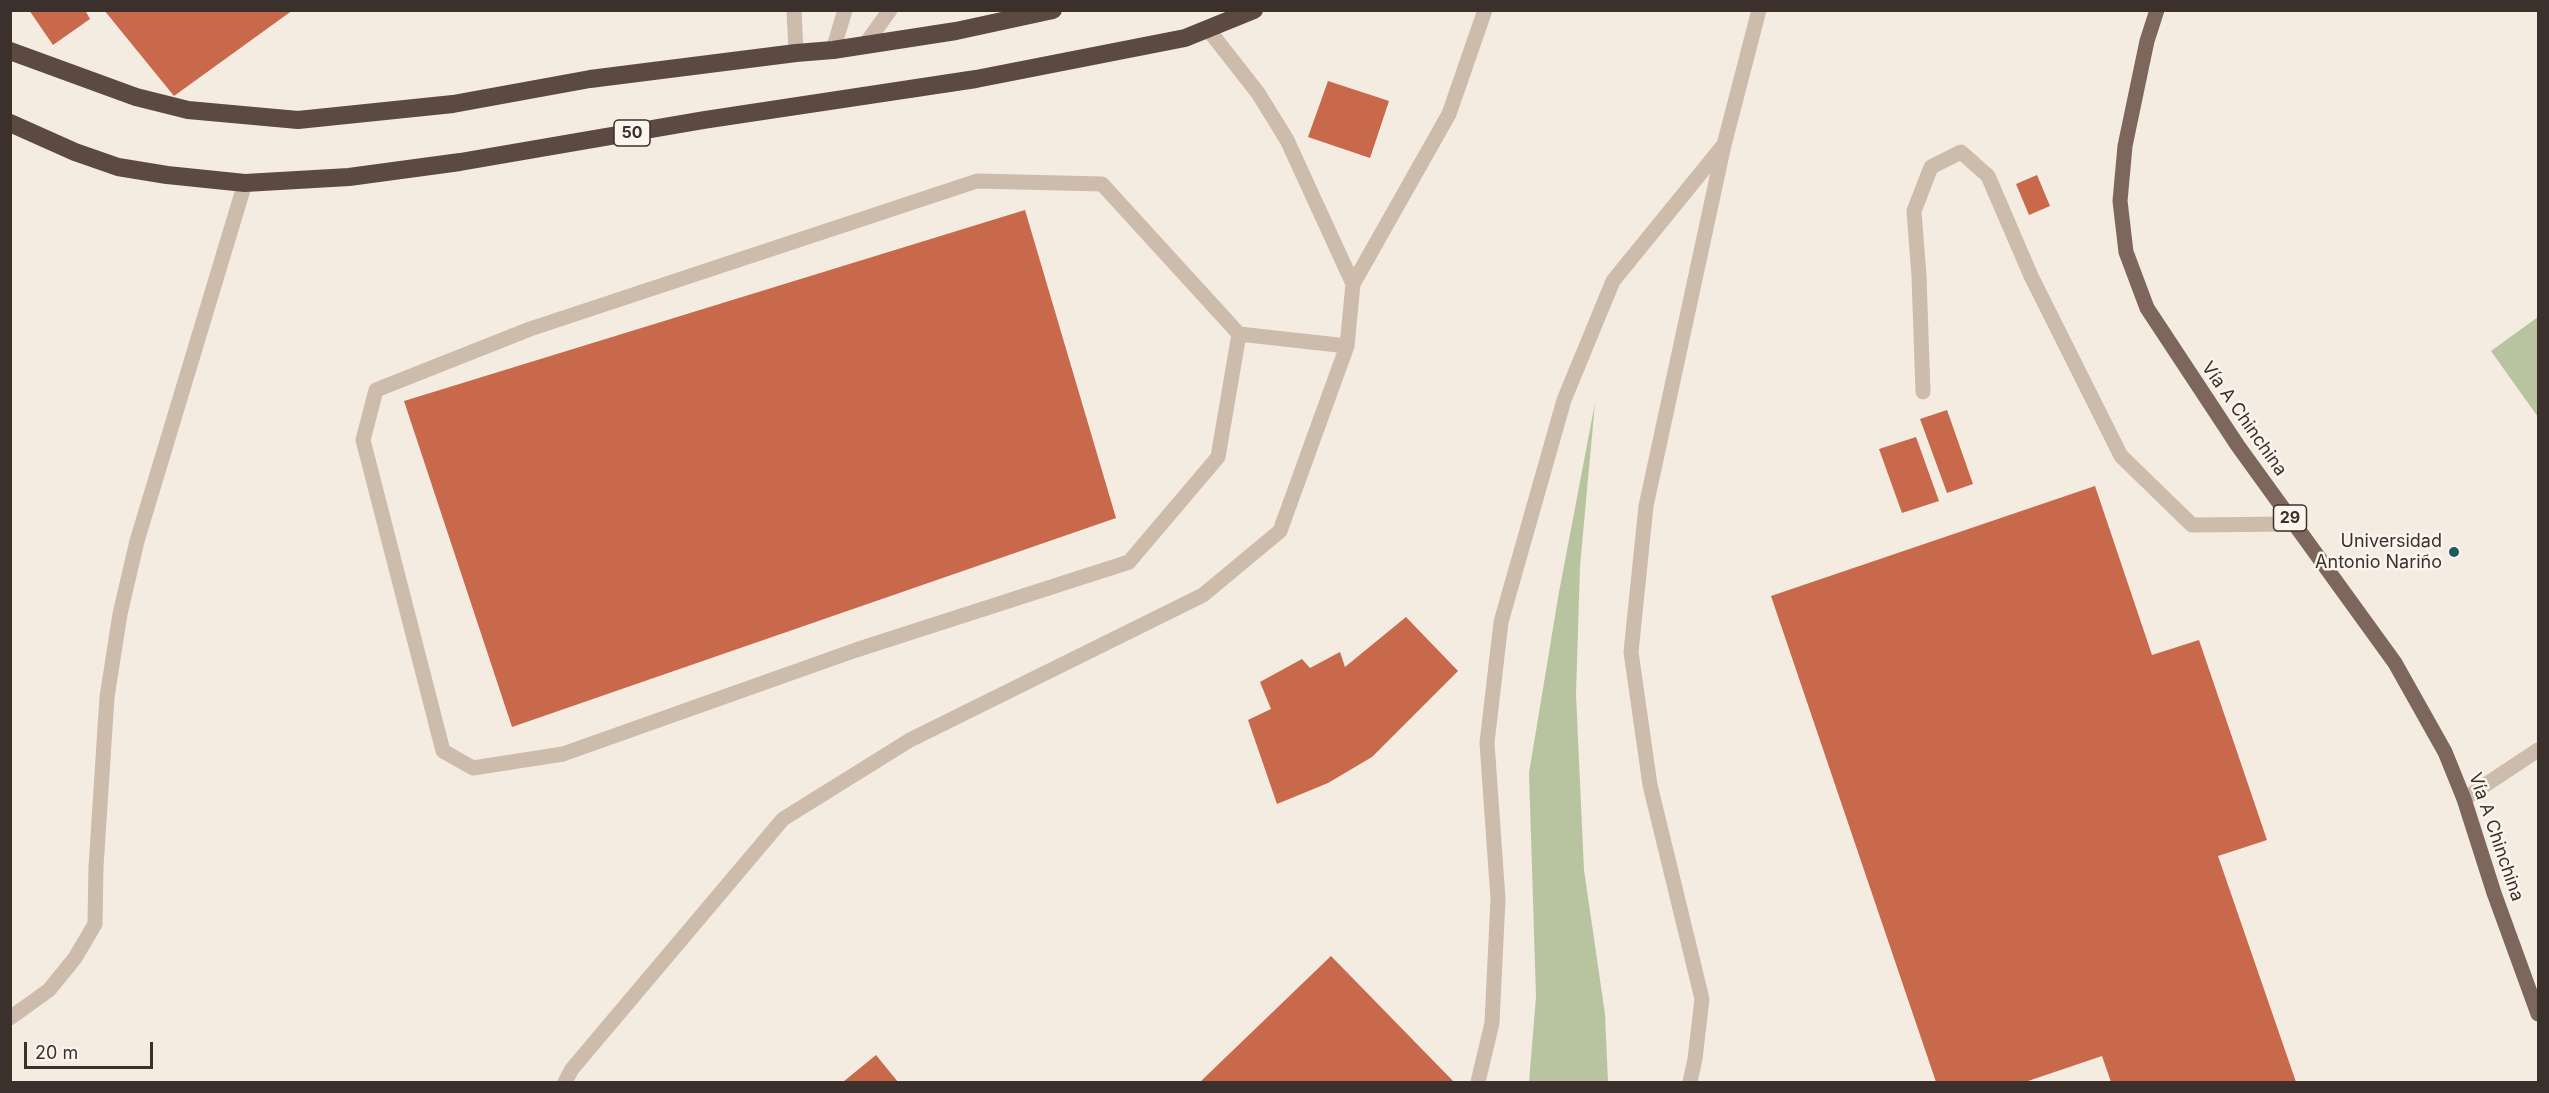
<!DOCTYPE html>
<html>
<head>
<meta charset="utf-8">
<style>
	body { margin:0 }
	#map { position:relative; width:2549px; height:1093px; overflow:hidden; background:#f4ebe1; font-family:Inter,sans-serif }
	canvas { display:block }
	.frame { position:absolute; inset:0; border:12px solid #3b302b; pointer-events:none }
	.scale { position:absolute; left:24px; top:1042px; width:129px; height:27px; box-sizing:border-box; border:3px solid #3b302b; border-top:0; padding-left:8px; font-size:18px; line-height:21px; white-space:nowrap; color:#3b302b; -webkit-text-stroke:4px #fbf5ee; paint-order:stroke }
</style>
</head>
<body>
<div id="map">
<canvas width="2549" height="1093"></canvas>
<div class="frame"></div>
<div class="scale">20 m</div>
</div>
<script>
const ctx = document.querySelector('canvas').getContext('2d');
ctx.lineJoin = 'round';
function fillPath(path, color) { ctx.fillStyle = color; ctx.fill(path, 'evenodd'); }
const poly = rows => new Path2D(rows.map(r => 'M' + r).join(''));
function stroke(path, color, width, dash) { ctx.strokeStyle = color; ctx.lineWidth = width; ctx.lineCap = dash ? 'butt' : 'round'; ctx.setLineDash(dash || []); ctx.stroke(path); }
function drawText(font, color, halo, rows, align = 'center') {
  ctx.font = font + ' Inter,sans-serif'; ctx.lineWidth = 5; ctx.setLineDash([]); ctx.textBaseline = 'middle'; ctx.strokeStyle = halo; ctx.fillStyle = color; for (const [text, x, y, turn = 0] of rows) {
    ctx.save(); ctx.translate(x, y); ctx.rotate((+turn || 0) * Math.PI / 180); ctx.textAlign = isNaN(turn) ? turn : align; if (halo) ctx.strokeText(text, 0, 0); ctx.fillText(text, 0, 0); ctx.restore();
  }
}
fillPath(poly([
	[2538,317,2538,417,2491,351],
	[1595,403,1580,566,1576,694,1584,870,1605,1014,1608,1082,1529,1082,1536,997,1529,773,1559,592]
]), '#b8c4a0');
fillPath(poly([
	[29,10,85,10,90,19,53,45],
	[104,10,293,10,174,96],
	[1328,81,1389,101,1370,158,1308,137],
	[2037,175,2050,206,2029,215,2016,184],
	[1025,210,1116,518,512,727,404,401],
	[1947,410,1973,484,1947,493,1920,419],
	[1916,437,1939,501,1902,513,1879,449],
	[2095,486,2152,655,2199,640,2267,840,2218,856,2296,1082,2111,1082,2102,1056,2025,1082,1936,1082,1771,596],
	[1406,617,1458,671,1372,757,1328,783,1277,804,1248,720,1271,709,1260,682,1302,659,1310,668,1340,652,1345,667],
	[1331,956,1454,1082,1200,1082],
	[876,1055,898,1082,843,1082]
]), '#c8694b');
stroke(poly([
	[794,10,796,53],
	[1207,28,1258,93,1287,140,1353,284],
	[864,46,890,10],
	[833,50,845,10],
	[1239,334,1218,457,1129,562,856,650,563,754,473,768,443,751,363,440,376,390,530,329,977,181,1102,184,1239,334,1347,346],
	[1923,392,1919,276,1914,211,1931,167,1961,152,1988,176,2031,276,2121,456,2192,525,2293,524],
	[2464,799,2538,750],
	[10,1018,49,990,75,958,95,924,96,867,107,697,120,614,137,541,245,183],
	[565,1082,572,1069,783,819,910,740,1203,595,1280,531,1347,346,1353,284,1449,114,1485,10],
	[1478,1082,1492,1023,1498,899,1487,743,1501,622,1564,400,1613,281,1722,147],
	[1690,1082,1695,1059,1702,999,1650,785,1631,652,1646,506,1724,145,1759,10]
]), '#cdbbac', 15);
stroke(poly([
	[2157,10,2147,41,2125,146,2120,201,2126,252,2147,308,2238,446,2395,663,2445,752,2464,799,2494,893,2538,1014]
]), '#7d675c', 15);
stroke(poly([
	[10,51,136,97,188,110,298,120,453,104,590,79,796,53,833,50,956,31,1053,10],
	[10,123,75,152,118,167,167,175,245,183,349,177,460,162,704,120,976,79,1185,38,1254,10]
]), '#5c4a42', 18);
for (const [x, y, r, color] of [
	[2454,552,6,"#1f5a5e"]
]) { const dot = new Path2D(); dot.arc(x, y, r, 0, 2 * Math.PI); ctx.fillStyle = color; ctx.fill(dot); stroke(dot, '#fbf5ee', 2); }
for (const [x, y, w] of [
	[632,133,36],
	[2290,518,33]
]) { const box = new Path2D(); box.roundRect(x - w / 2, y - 13, w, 26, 4.5); ctx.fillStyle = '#fbf5ee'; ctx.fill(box); stroke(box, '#3b302b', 1.5); }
drawText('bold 16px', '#3b302b', null, [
	["50",632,133],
	["29",2290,518]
]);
drawText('18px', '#3b302b', '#fbf5ee', [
	["Vía A Chinchina",2244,419,55],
	["Vía A Chinchina",2496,837,71]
]);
drawText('18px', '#3b302b', '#fbf5ee', [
	["Universidad",2442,542],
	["Antonio Nariño",2442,563]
], 'right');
</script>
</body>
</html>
